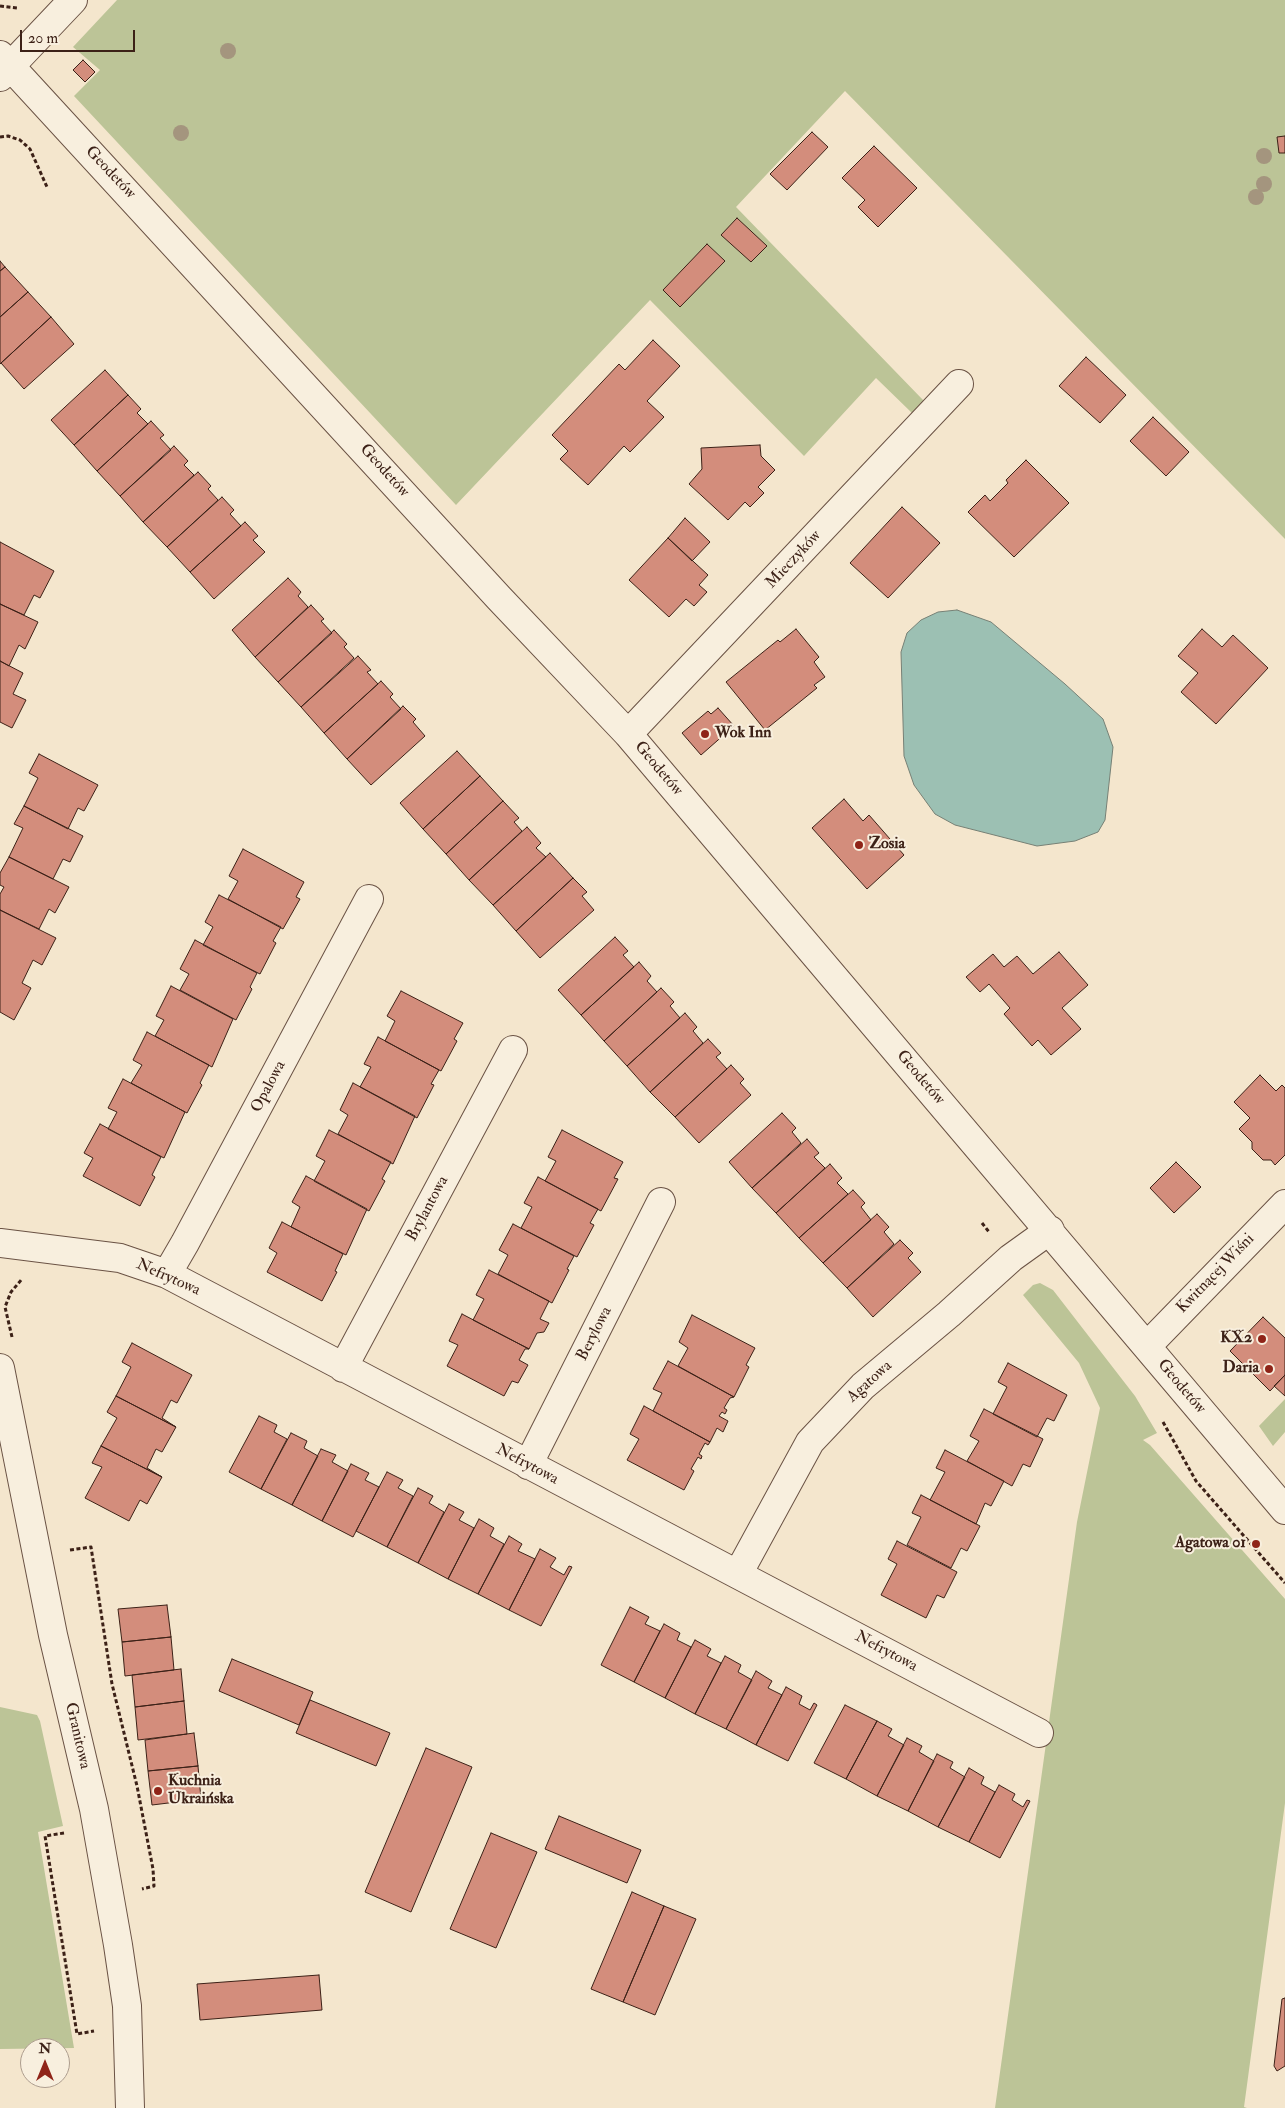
<!DOCTYPE html>
<html>
<head>
<meta charset="utf-8">
<style>
	body { margin:0 }
	#map { position:relative; width:1285px; height:2108px; overflow:hidden; background:#f4e6cd; font-family:"IM FELL Double Pica",serif }
	canvas { display:block }
	.north { position:absolute; left:20px; top:2038px; width:50px; height:50px; box-sizing:border-box; background:#f8efde; border:1px solid #ad9d8e; border-radius:50%; rotate:0deg; font-size:14px; font-weight:700; line-height:20px; text-align:center; color:#3c2117 }
	.north::after { content:''; display:block; margin:auto; width:18px; height:22px; background:#8f2418; clip-path:polygon(50% 0,100% 100%,50% 72%,0 100%) }
	.scale { position:absolute; left:20px; top:30px; width:115px; height:22px; box-sizing:border-box; border:2px solid #3c2117; border-top:0; padding-left:6px; font-size:15px; line-height:18px; white-space:nowrap; color:#3c2117; -webkit-text-stroke:4px #f8efde; paint-order:stroke }
</style>
</head>
<body>
<div id="map">
<canvas width="1285" height="2108"></canvas>
<div class="north">N</div>
<div class="scale">20 m</div>
</div>
<script>
const ctx = document.querySelector('canvas').getContext('2d');
ctx.lineJoin = 'round';
function fillPath(path, color) { ctx.fillStyle = color; ctx.fill(path, 'evenodd'); }
const poly = rows => new Path2D(rows.map(r => 'M' + r).join(''));
function stroke(path, color, width, dash) { ctx.strokeStyle = color; ctx.lineWidth = width; ctx.lineCap = dash ? 'butt' : 'round'; ctx.setLineDash(dash || []); ctx.stroke(path); }
function drawText(font, color, halo, rows, align = 'center') {
  ctx.font = font + ' "IM FELL Double Pica",serif'; ctx.lineWidth = 4; ctx.setLineDash([]); ctx.textBaseline = 'middle'; ctx.strokeStyle = halo; ctx.fillStyle = color; for (const [text, x, y, turn = 0] of rows) {
    ctx.save(); ctx.translate(x, y); ctx.rotate((+turn || 0) * Math.PI / 180); ctx.textAlign = isNaN(turn) ? turn : align; if (halo) ctx.strokeText(text, 0, 0); ctx.fillText(text, 0, 0); ctx.restore();
  }
}
fillPath(poly([
	[117,0,1285,0,1285,539,845,91,736,207,924,401,912,413,876,378,804,456,650,300,456,505,74,96,100,70,73,47],
	[1040,1283,1053,1290,1135,1396,1157,1433,1143,1440,1150,1445,1285,1599,1285,1803,1244,2107,1247,2108,995,2108,1077,1522,1100,1408,1079,1363,1023,1295,1033,1285],
	[1285,1399,1285,1432,1273,1446,1259,1426],
	[0,1707,37,1715,40,1721,63,1826,38,1832,74,2048,0,2049]
]), '#bcc497');
const water = poly([
	[957,610,991,622,1065,684,1103,719,1113,747,1105,820,1098,832,1075,841,1037,846,955,825,935,814,914,785,904,756,901,652,907,633,921,620,938,612,957,610]
]);
fillPath(water, '#9cc0b3');
stroke(water, '#768075', 1);
const building = poly([
	[83,60,95,72,85,82,73,70,83,60],
	[812,132,828,147,787,190,770,174,812,132],
	[1285,136,1285,153,1279,153,1277,137,1285,136],
	[874,146,917,188,878,227,858,207,865,200,842,178,874,146],
	[737,218,767,246,751,262,721,235,737,218],
	[707,244,725,261,680,307,663,290,707,244],
	[0,261,5,267,0,271,0,261],
	[5,267,28,292,0,317,0,271,5,267],
	[28,292,51,317,0,364,0,317,28,292],
	[51,317,74,344,24,389,1,363,51,317],
	[653,340,680,366,647,401,664,417,630,452,624,446,588,485,560,459,568,451,552,435,619,364,625,370,653,340],
	[1086,357,1126,395,1100,423,1059,386,1086,357],
	[105,370,128,395,74,445,51,420,105,370],
	[128,395,141,409,137,413,148,424,97,471,74,445,128,395],
	[1153,417,1189,452,1166,476,1130,441,1153,417],
	[151,421,164,435,160,438,171,450,120,496,97,471,151,421],
	[760,445,761,456,775,470,758,487,764,493,750,507,745,502,728,520,689,484,702,469,701,448,760,445],
	[174,446,188,461,184,465,194,475,143,522,120,496,174,446],
	[1026,460,1069,503,1014,557,968,512,985,495,990,501,1008,483,1006,480,1026,460],
	[198,472,211,486,208,489,218,500,167,547,143,522,198,472],
	[222,497,234,510,230,514,241,526,190,572,167,547,222,497],
	[902,507,940,543,888,598,850,563,902,507],
	[685,518,710,542,692,561,668,538,685,518],
	[245,522,258,536,253,540,265,552,214,599,190,572,245,522],
	[668,538,708,575,699,585,707,592,694,606,686,599,669,617,629,580,668,538],
	[0,542,54,571,40,598,34,595,24,615,0,604,0,542],
	[288,578,301,592,298,596,308,607,255,657,232,630,288,578],
	[0,604,38,622,25,649,19,645,9,666,0,661,0,604],
	[311,605,324,619,321,621,332,633,278,682,255,657,311,605],
	[796,629,819,657,814,662,825,677,814,685,817,688,765,730,726,682,778,640,780,642,796,629],
	[1202,629,1222,647,1233,635,1268,668,1216,724,1181,692,1198,673,1178,656,1202,629],
	[334,630,347,644,344,647,354,658,301,707,278,682,334,630],
	[358,656,371,670,367,672,378,684,324,733,301,707,358,656],
	[0,661,23,673,13,694,26,700,12,728,0,722,0,661],
	[381,681,393,694,390,697,401,709,347,759,324,733,381,681],
	[403,706,416,719,413,722,425,736,371,785,347,759,403,706],
	[718,708,734,726,701,755,682,733,708,711,711,714,718,708],
	[457,751,480,776,423,829,400,803,457,751],
	[39,754,98,785,84,811,78,808,68,829,24,806,38,778,29,773,39,754],
	[480,776,503,801,446,854,423,829,480,776],
	[844,799,863,821,869,815,904,855,867,889,812,828,844,799],
	[503,801,519,818,514,822,522,831,469,880,446,854,503,801],
	[24,806,83,836,70,862,63,859,53,879,9,857,23,828,14,824,24,806],
	[527,827,541,843,536,848,546,857,493,905,469,880,527,827],
	[243,849,304,882,296,897,300,899,283,929,228,899,238,881,229,876,243,849],
	[550,853,573,878,516,931,493,905,550,853],
	[9,857,69,887,55,913,49,909,39,929,0,910,0,894,4,887,0,885,0,873,9,857],
	[573,878,587,892,582,896,594,910,540,958,516,931,573,878],
	[219,895,281,927,273,941,276,943,260,974,203,945,213,927,205,922,219,895],
	[0,910,56,938,42,965,33,960,22,983,31,988,14,1020,0,1012,0,910],
	[615,937,628,951,623,955,634,967,581,1015,558,990,615,937],
	[195,940,257,973,250,987,252,989,236,1020,180,990,189,974,180,969,195,940],
	[1059,952,1088,985,1062,1008,1081,1029,1051,1055,1038,1040,1032,1046,1004,1014,1010,1008,989,984,980,992,966,977,993,954,1004,967,1017,956,1033,974,1059,952],
	[639,962,651,976,647,981,657,992,604,1041,581,1015,639,962],
	[171,986,233,1019,212,1067,155,1036,164,1020,156,1016,171,986],
	[661,988,674,1002,670,1006,680,1018,627,1066,604,1041,661,988],
	[401,991,463,1023,454,1039,457,1041,441,1071,385,1041,395,1021,387,1016,401,991],
	[685,1013,697,1027,693,1031,703,1043,650,1092,627,1066,685,1013],
	[147,1032,209,1065,200,1083,202,1085,187,1113,131,1083,142,1065,133,1060,147,1032],
	[378,1037,439,1070,431,1084,434,1085,417,1118,360,1087,371,1067,364,1064,378,1037],
	[708,1039,721,1053,716,1057,727,1069,675,1117,650,1092,708,1039],
	[731,1065,744,1079,740,1083,751,1095,699,1143,675,1117,731,1065],
	[1260,1075,1276,1091,1282,1085,1285,1088,1285,1155,1275,1165,1271,1160,1263,1160,1252,1149,1252,1142,1239,1129,1250,1118,1234,1102,1260,1075],
	[123,1079,185,1112,164,1158,108,1129,117,1112,108,1108,123,1079],
	[353,1083,415,1116,393,1164,338,1134,348,1115,340,1110,353,1083],
	[782,1113,796,1128,792,1132,801,1143,752,1188,729,1162,782,1113],
	[100,1124,161,1157,152,1175,155,1177,140,1206,83,1176,93,1158,84,1153,100,1124],
	[329,1130,391,1162,382,1179,385,1181,369,1211,314,1181,325,1161,316,1156,329,1130],
	[562,1130,623,1162,614,1178,618,1179,601,1211,545,1181,556,1161,548,1157,562,1130],
	[807,1139,819,1153,814,1157,825,1168,776,1213,752,1188,807,1139],
	[1176,1162,1201,1187,1174,1213,1150,1188,1176,1162],
	[830,1164,842,1178,837,1183,848,1194,799,1238,776,1213,830,1164],
	[306,1176,367,1209,346,1255,291,1227,300,1207,292,1202,306,1176],
	[538,1177,598,1209,590,1223,594,1225,577,1257,521,1228,532,1207,524,1203,538,1177],
	[853,1190,865,1203,861,1207,871,1220,823,1263,799,1238,853,1190],
	[877,1214,889,1227,884,1232,894,1244,847,1288,823,1263,877,1214],
	[282,1222,343,1254,335,1271,337,1272,322,1301,267,1272,277,1253,269,1248,282,1222],
	[513,1224,574,1256,567,1269,569,1270,552,1303,498,1274,508,1255,499,1250,513,1224],
	[900,1240,913,1253,908,1258,921,1272,873,1317,847,1288,900,1240],
	[489,1270,549,1301,540,1319,549,1323,544,1332,537,1333,529,1349,473,1320,484,1299,476,1295,489,1270],
	[462,1314,529,1349,525,1349,519,1360,528,1365,518,1383,512,1381,504,1396,447,1366,458,1345,449,1341,462,1314],
	[692,1315,755,1348,746,1365,749,1367,734,1397,678,1366,688,1348,679,1342,692,1315],
	[1263,1317,1285,1338,1285,1375,1270,1391,1230,1351,1263,1317],
	[132,1343,192,1375,177,1403,171,1400,162,1418,176,1427,116,1396,131,1367,122,1362,132,1343],
	[668,1361,734,1397,730,1398,724,1408,727,1410,725,1414,722,1412,719,1416,728,1421,723,1432,717,1428,710,1442,653,1411,662,1393,653,1389,668,1361],
	[1008,1363,1067,1395,1054,1421,1047,1418,1037,1437,993,1414,1007,1387,998,1382,1008,1363],
	[1285,1375,1285,1396,1274,1386,1285,1375],
	[116,1396,176,1427,162,1452,156,1449,147,1468,162,1477,101,1446,117,1418,107,1412,116,1396],
	[644,1406,710,1442,708,1445,705,1443,699,1454,702,1456,701,1459,698,1457,691,1469,694,1471,684,1490,627,1460,639,1439,630,1434,644,1406],
	[984,1409,1043,1439,1030,1467,1023,1464,1012,1486,967,1461,979,1441,970,1436,984,1409],
	[259,1416,277,1425,274,1432,287,1439,261,1489,229,1472,259,1416],
	[291,1433,307,1441,304,1448,318,1456,292,1505,261,1489,291,1433],
	[101,1446,162,1477,147,1504,140,1500,129,1521,85,1498,102,1467,92,1463,101,1446],
	[321,1449,336,1455,332,1462,348,1471,322,1521,292,1505,321,1449],
	[945,1450,1004,1481,991,1506,985,1503,976,1524,930,1500,945,1472,936,1468,945,1450],
	[351,1464,369,1473,365,1480,379,1487,353,1537,322,1521,351,1464],
	[387,1472,403,1480,398,1488,413,1496,387,1547,356,1531,387,1472],
	[418,1488,433,1496,429,1503,444,1512,418,1563,387,1547,418,1488],
	[921,1495,980,1526,967,1551,961,1548,951,1568,907,1545,921,1517,912,1513,921,1495],
	[449,1504,464,1512,459,1520,474,1528,448,1579,418,1563,449,1504],
	[479,1519,494,1528,490,1536,504,1544,478,1594,448,1579,479,1519],
	[509,1536,522,1544,518,1551,535,1559,509,1610,478,1594,509,1536],
	[897,1541,957,1572,944,1598,937,1595,926,1618,881,1595,897,1564,888,1559,897,1541],
	[540,1549,556,1558,550,1567,564,1575,569,1566,572,1567,541,1626,509,1610,540,1549],
	[167,1605,171,1637,122,1642,118,1609,167,1605],
	[630,1607,649,1617,645,1624,660,1631,634,1682,601,1665,630,1607],
	[664,1624,680,1633,677,1640,691,1647,665,1698,634,1682,664,1624],
	[171,1637,174,1670,125,1676,122,1642,171,1637],
	[695,1640,711,1649,707,1656,721,1663,695,1714,665,1698,695,1640],
	[725,1656,741,1665,738,1672,752,1680,726,1729,695,1714,725,1656],
	[232,1659,313,1692,299,1725,219,1691,232,1659],
	[181,1669,184,1701,135,1707,132,1675,181,1669],
	[756,1671,772,1681,768,1688,782,1695,756,1745,726,1729,756,1671],
	[786,1687,802,1696,799,1704,810,1710,814,1703,817,1705,788,1761,756,1745,786,1687],
	[310,1700,390,1733,376,1766,296,1733,310,1700],
	[184,1701,187,1734,138,1740,135,1707,184,1701],
	[845,1705,877,1721,846,1779,814,1763,845,1705],
	[877,1721,892,1729,888,1736,904,1745,877,1796,846,1779,877,1721],
	[194,1733,198,1766,148,1771,145,1740,194,1733],
	[907,1738,922,1746,919,1752,934,1761,908,1811,877,1796,907,1738],
	[426,1748,472,1767,411,1912,365,1892,426,1748],
	[937,1754,953,1762,950,1768,965,1777,938,1827,908,1811,937,1754],
	[198,1766,201,1799,152,1805,148,1771,198,1766],
	[969,1768,984,1777,981,1784,995,1792,969,1842,938,1827,969,1768],
	[999,1785,1015,1794,1012,1800,1023,1807,1027,1800,1030,1801,1000,1858,969,1842,999,1785],
	[559,1816,641,1850,627,1883,545,1849,559,1816],
	[491,1833,537,1852,496,1948,450,1929,491,1833],
	[632,1892,664,1906,623,2002,591,1989,632,1892],
	[664,1906,696,1919,655,2015,623,2002,664,1906],
	[319,1975,322,2010,200,2020,197,1984,319,1975],
	[1285,1998,1285,2066,1277,2071,1274,2066,1282,1999,1285,1998]
]);
fillPath(building, '#d38d7c');
stroke(building, '#3c2117', 1);
const minor = poly([
	[0,55,499,598,628,734,1285,1510],
	[0,77,73,0],
	[628,734,959,384],
	[0,1243,120,1258,167,1274,1039,1733],
	[167,1274,185,1243,369,899],
	[1147,1346,1285,1204],
	[0,1368,53,1635,94,1809,118,1945,127,2006,130,2108],
	[343,1368,513,1050],
	[528,1465,661,1202],
	[738,1574,810,1442,863,1386,949,1314,1011,1258,1050,1230]
]);
stroke(minor, '#6a5244', 30);
stroke(poly([
	[0,6,17,8],
	[0,137,8,136,20,140,30,149,47,187],
	[982,1223,989,1232],
	[12,1337,5,1307,11,1292,22,1279],
	[1163,1422,1196,1481,1285,1583],
	[70,1550,91,1547,112,1684,137,1786,153,1869,154,1886,142,1889],
	[64,1833,45,1836,77,2034,94,2031]
]), '#3c2117', 3, [4, 2.5]);
stroke(minor, '#f8efde', 28);
ctx.fillStyle = '#a4957e';
for (const [x, y] of [
	[228,51],
	[181,133],
	[1264,156],
	[1264,184],
	[1256,197]
]) { ctx.beginPath(); ctx.arc(x, y, 8, 0, 2 * Math.PI); ctx.fill(); }
for (const [x, y, r, color] of [
	[705,734,5,"#8f2418"],
	[859,845,5,"#8f2418"],
	[1262,1339,5,"#8f2418"],
	[1269,1369,5,"#8f2418"],
	[1256,1544,5,"#8f2418"],
	[158,1791,5,"#8f2418"]
]) { const dot = new Path2D(); dot.arc(x, y, r, 0, 2 * Math.PI); ctx.fillStyle = color; ctx.fill(dot); stroke(dot, '#f8efde', 2); }
drawText('16px', '#3c2117', '#f8efde', [
	["Geodetów",110,173,47],
	["Geodetów",384,471,48],
	["Mieczyków",794,560,-47],
	["Geodetów",658,769,50],
	["Geodetów",920,1078,50],
	["Opalowa",269,1087,-62],
	["Brylantowa",428,1209,-62],
	["Kwitnącej Wiśni",1216,1274,-46],
	["Nefrytowa",168,1278,24],
	["Berylowa",595,1334,-63],
	["Agatowa",870,1382,-42],
	["Geodetów",1181,1387,50],
	["Nefrytowa",527,1465,28],
	["Nefrytowa",886,1652,28],
	["Granitowa",77,1736,77]
]);
drawText('bold 16px', '#3c2117', '#f8efde', [
	["Wok Inn",715,734],
	["Zosia",869,845],
	["KX2",1252,1339,"right"],
	["Daria",1259,1369,"right"],
	["Agatowa 01",1246,1544,"right"],
	["Kuchnia",168,1782],
	["Ukraińska",168,1800]
], 'left');
</script>
</body>
</html>
